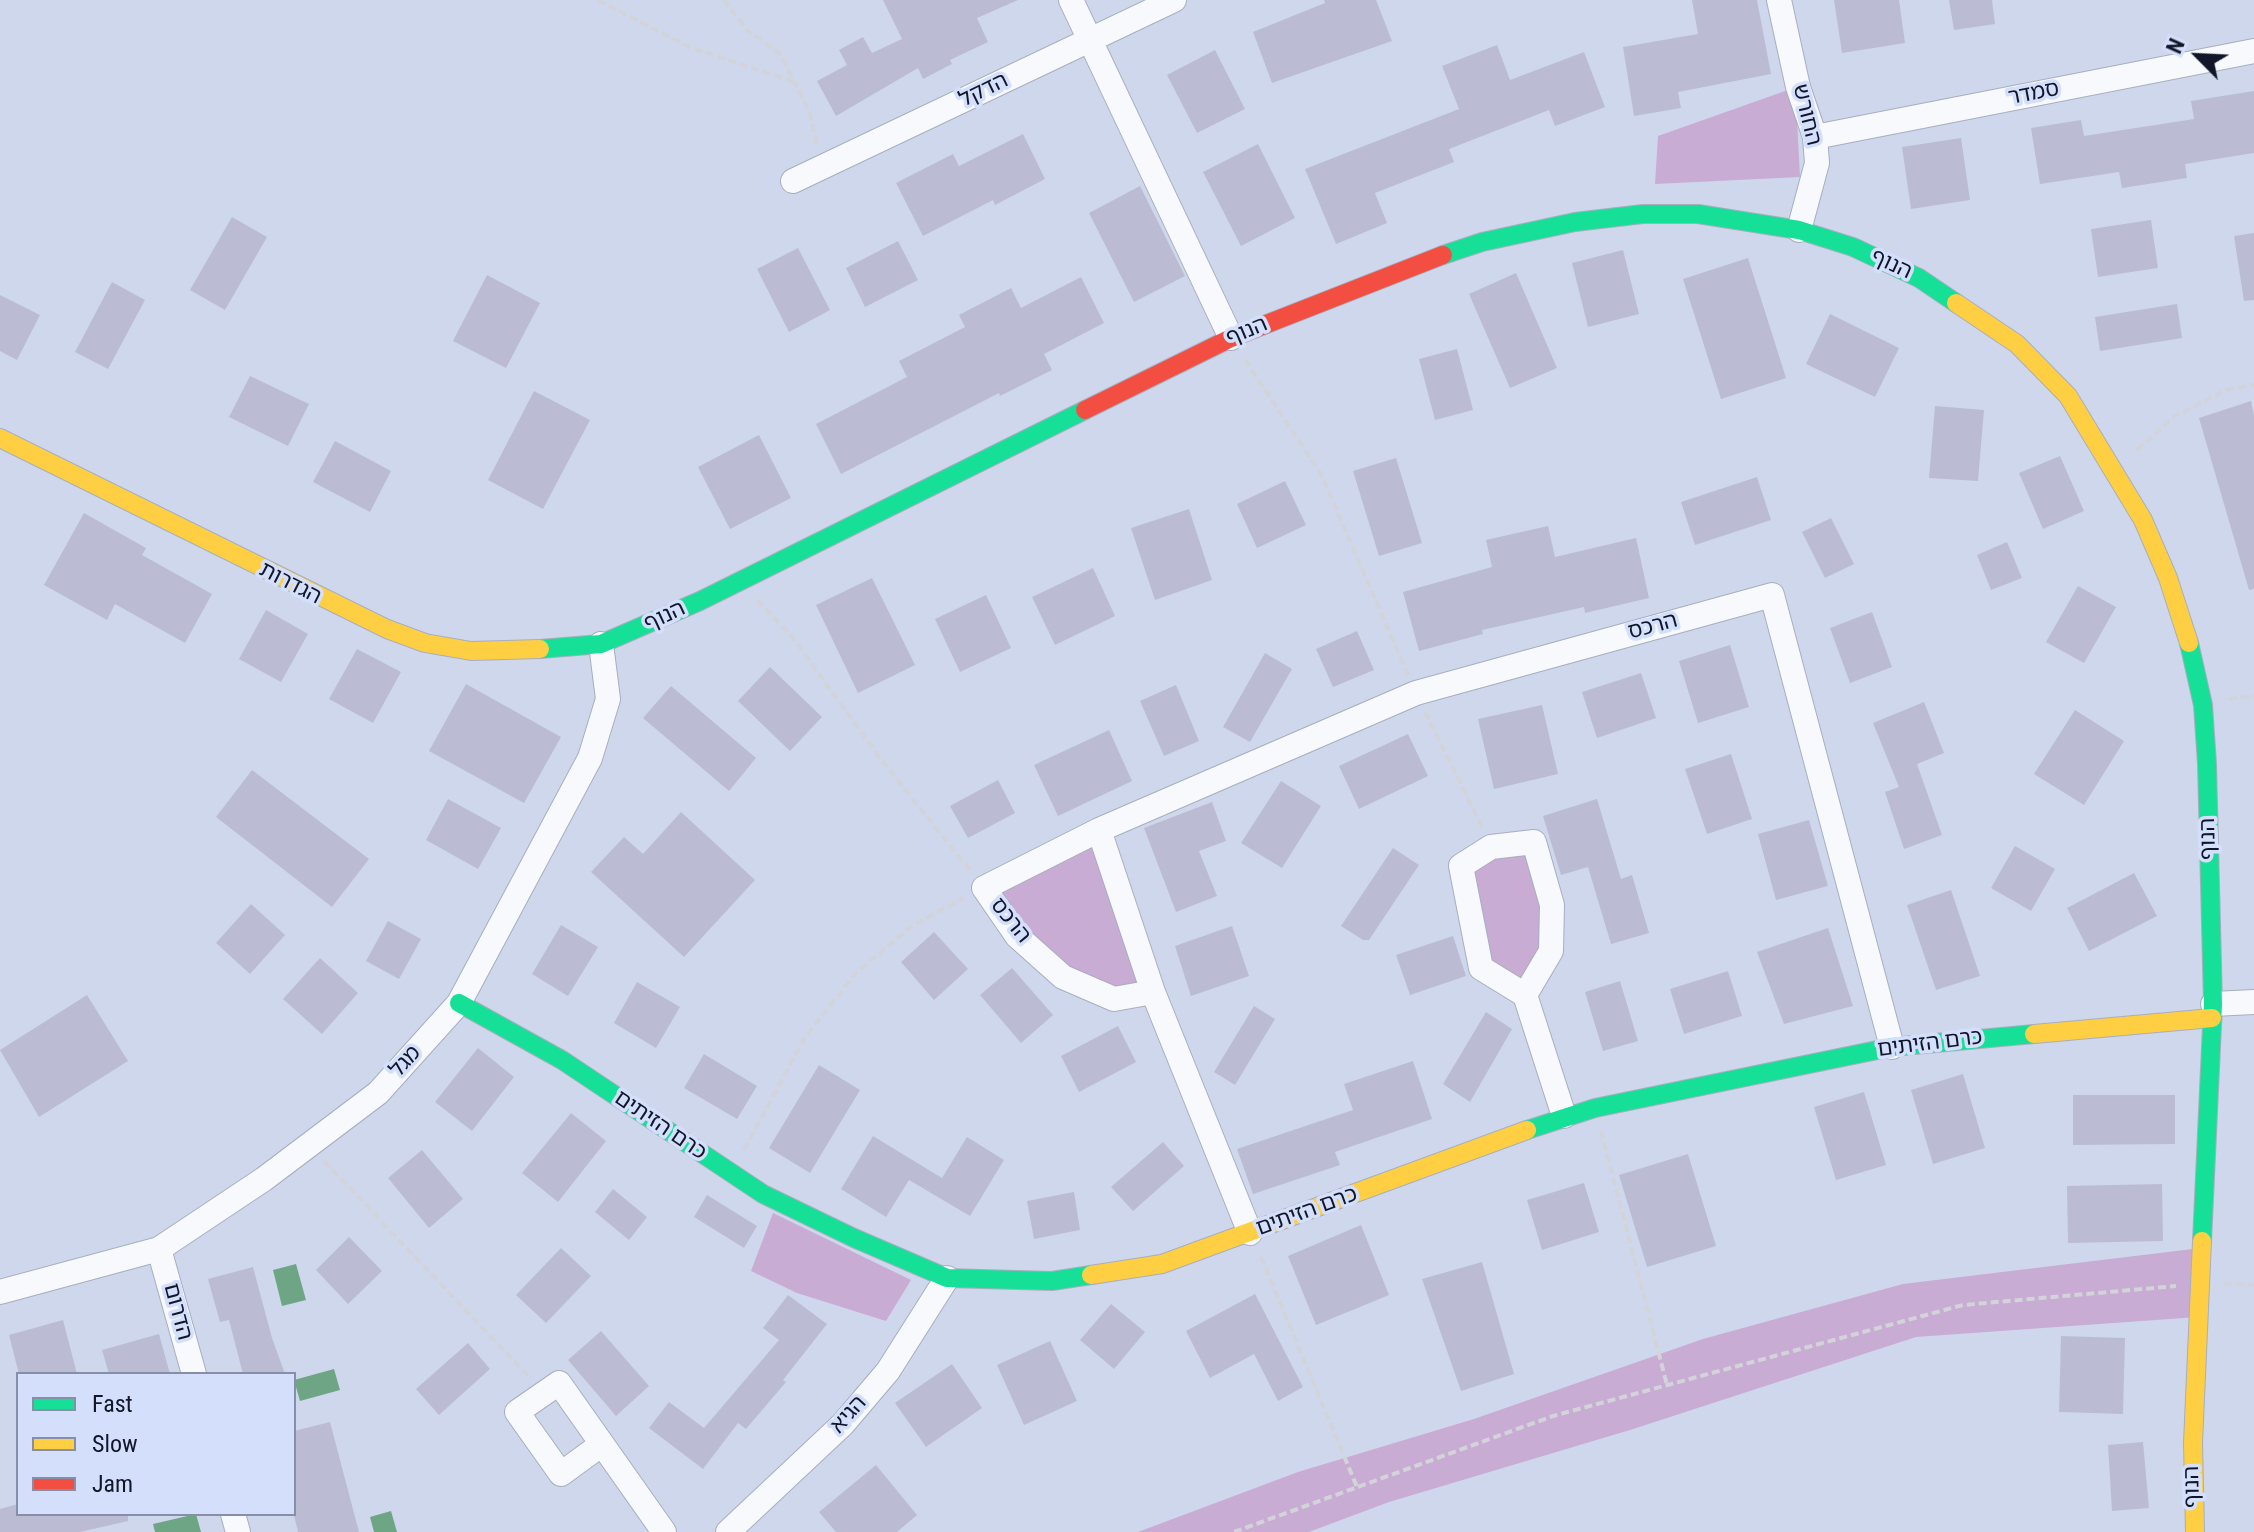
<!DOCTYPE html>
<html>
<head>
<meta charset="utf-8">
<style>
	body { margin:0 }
	#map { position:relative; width:2254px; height:1532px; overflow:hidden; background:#cfd7ec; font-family:"Roboto Condensed",sans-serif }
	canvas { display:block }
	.legend { position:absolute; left:16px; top:1372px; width:280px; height:144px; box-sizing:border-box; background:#d4dffc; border:2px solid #868fa7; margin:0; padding:10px 14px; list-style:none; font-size:24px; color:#111728 }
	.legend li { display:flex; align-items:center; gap:16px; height:40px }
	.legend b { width:40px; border:2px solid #868fa7 }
	.north { position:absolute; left:2158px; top:16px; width:80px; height:80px; -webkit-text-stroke:6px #d4dffc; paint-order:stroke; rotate:294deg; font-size:22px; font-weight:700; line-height:32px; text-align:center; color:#111728 }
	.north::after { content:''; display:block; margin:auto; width:28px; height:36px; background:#111728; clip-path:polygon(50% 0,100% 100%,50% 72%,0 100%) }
</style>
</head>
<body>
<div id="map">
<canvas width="2254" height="1532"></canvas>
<ul class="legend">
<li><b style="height:10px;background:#16e098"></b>Fast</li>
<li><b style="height:10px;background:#ffcf43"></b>Slow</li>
<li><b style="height:10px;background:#f24e42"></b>Jam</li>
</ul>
<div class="north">N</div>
</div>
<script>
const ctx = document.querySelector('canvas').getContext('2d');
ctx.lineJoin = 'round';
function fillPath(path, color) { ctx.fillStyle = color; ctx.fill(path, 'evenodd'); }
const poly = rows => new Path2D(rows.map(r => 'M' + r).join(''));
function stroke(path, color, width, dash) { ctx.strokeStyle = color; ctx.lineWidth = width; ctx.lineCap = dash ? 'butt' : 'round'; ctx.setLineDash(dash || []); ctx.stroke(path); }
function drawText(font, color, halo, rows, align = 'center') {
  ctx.font = font + ' "Roboto Condensed","Noto Sans Hebrew",sans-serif'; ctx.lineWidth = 7; ctx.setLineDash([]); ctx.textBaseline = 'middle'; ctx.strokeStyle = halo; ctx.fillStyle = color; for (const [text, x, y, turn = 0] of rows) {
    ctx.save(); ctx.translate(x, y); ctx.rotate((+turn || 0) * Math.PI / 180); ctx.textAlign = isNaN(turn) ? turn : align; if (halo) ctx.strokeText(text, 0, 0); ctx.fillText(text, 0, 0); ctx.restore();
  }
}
fillPath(poly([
	[1788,90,1797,120,1800,177,1655,184,1658,136],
	[1099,830,1153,992,1114,999,1063,977,984,888],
	[1534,842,1552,905,1525,995,1481,968,1461,866],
	[773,1213,911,1280,886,1321,797,1293,751,1271],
	[2201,1248,2198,1317,1916,1337,1630,1430,1389,1502,1309,1532,1138,1532,1298,1472,1474,1419,1703,1339,1903,1284]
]), '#c8acd3');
fillPath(poly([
	[296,1264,306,1300,282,1306,273,1270],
	[334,1369,340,1390,300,1401,294,1380],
	[391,1511,397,1532,374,1532,370,1517],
	[196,1514,201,1532,155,1532,153,1524]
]), '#6ea584');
fillPath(poly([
	[883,0,1018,0,977,18,988,42,950,60,952,64,923,79,918,68,836,116,817,81,847,65,839,50,863,37,872,53,902,39],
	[1324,0,1376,0,1392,41,1272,83,1253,32,1325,3],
	[1692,0,1757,0,1771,74,1678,92,1681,108,1634,116,1623,47,1698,34],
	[1834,0,1899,0,1905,43,1842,53],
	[1949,0,1992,0,1995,24,1954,30],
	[1497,45,1510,80,1584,52,1605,107,1555,126,1549,110,1449,149,1454,162,1375,193,1387,223,1336,244,1305,169,1459,109,1442,66],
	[1215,50,1245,109,1197,133,1167,75],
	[2254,91,2254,153,2185,164,2187,178,2122,188,2119,172,2040,184,2031,128,2081,120,2084,136,2194,119,2191,101],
	[1023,134,1045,179,995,205,993,200,923,236,896,183,953,154,959,166],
	[1961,138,1970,200,1911,209,1902,147],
	[1258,144,1295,218,1241,246,1203,172],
	[1140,186,1185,276,1134,302,1089,213],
	[232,217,267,237,225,310,190,290],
	[2151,220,2158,268,2098,277,2091,229],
	[2254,233,2254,300,2244,301,2234,236],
	[898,241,918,280,865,307,846,268],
	[798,248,830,310,789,332,757,269],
	[1623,250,1639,314,1588,327,1572,263],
	[1748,258,1786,378,1721,399,1683,279],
	[1516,273,1557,368,1510,388,1469,294],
	[487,275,540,303,506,368,453,341],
	[1081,277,1104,323,1044,354,1052,370,1000,396,999,393,841,474,816,424,907,377,899,361,965,327,959,315,1011,288,1021,308],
	[112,282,145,300,108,369,75,352],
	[0,295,40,315,17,360,0,351],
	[2177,304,2182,338,2100,351,2095,317],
	[1830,314,1899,348,1875,397,1806,364],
	[1457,349,1473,410,1435,420,1419,359],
	[250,376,309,404,288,446,229,417],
	[534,391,590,420,543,509,488,480],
	[2251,401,2254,416,2254,589,2249,590,2199,418],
	[1935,406,1984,410,1978,481,1929,478],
	[759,435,791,498,730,529,698,467],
	[335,441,391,471,370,512,313,482],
	[2060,456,2084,511,2043,529,2019,473],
	[1396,458,1422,543,1379,556,1353,471],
	[1757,477,1771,520,1695,545,1681,502],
	[1285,481,1306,525,1257,548,1237,504],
	[1189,509,1212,580,1155,600,1131,528],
	[84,513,146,548,142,555,212,594,185,643,115,604,107,620,44,585],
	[1831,518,1854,564,1825,578,1802,532],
	[1548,526,1555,557,1636,538,1649,598,1585,613,1584,607,1482,630,1483,634,1419,651,1403,592,1492,567,1486,540],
	[2007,542,2022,578,1991,590,1977,555],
	[1093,568,1115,616,1055,645,1032,597],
	[872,578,915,665,858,693,816,605],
	[2078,586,2116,607,2084,663,2046,642],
	[986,595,1011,648,960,672,935,619],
	[266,610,308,634,281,682,239,659],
	[1872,612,1892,667,1850,683,1830,628],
	[1357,631,1374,670,1333,687,1316,649],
	[1730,645,1749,707,1698,723,1679,661],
	[357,649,401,672,373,723,329,699],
	[1265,653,1292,669,1250,742,1223,727],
	[770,667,822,717,790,751,738,701],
	[1641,673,1656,718,1597,738,1582,692],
	[466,684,561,737,524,803,429,751],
	[1176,685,1199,741,1164,756,1140,701],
	[671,686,756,758,729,791,643,718],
	[1924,702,1944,753,1917,764,1942,835,1904,849,1885,792,1899,787,1873,723],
	[1542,705,1558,774,1494,789,1478,719],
	[2075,710,2124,741,2084,805,2034,774],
	[1109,730,1132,781,1058,816,1034,765],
	[1408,734,1428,776,1359,809,1339,766],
	[1731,754,1752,819,1707,834,1685,769],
	[252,770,369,859,332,907,216,817],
	[998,780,1015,813,968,838,950,806],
	[1281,781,1321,806,1282,868,1241,843],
	[448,799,501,828,478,869,426,840],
	[1597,799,1621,879,1632,875,1649,933,1611,944,1588,867,1561,875,1543,816],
	[1212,802,1226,841,1199,851,1217,896,1176,912,1144,828],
	[681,812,755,880,684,957,591,872,624,837,643,854],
	[1809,820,1828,886,1776,900,1758,834],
	[2015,846,2055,869,2031,911,1991,888],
	[1393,848,1419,865,1369,940,1363,940,1341,926],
	[2134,873,2157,916,2089,951,2067,908],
	[1951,890,1980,976,1936,990,1907,905],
	[251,904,285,935,250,974,216,943],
	[388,921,421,939,399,979,366,961],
	[561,925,598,947,568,996,532,974],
	[1232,926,1249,976,1191,996,1175,946],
	[1828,928,1853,1006,1784,1024,1757,952],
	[934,932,968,969,934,1000,901,962],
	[1453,936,1466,976,1410,995,1396,955],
	[320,958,358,993,322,1034,283,999],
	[1012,968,1053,1015,1021,1043,980,995],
	[1728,971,1742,1016,1684,1034,1670,989],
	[1620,981,1638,1041,1603,1051,1585,992],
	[637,982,680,1007,656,1048,614,1023],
	[87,995,128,1061,39,1117,0,1050],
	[1254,1006,1275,1019,1235,1085,1214,1072],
	[1486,1012,1512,1029,1470,1102,1443,1084],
	[1118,1026,1136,1062,1079,1092,1061,1056],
	[478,1048,514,1077,472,1131,435,1102],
	[704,1054,757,1086,737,1119,684,1088],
	[1413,1061,1432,1119,1335,1152,1340,1165,1253,1194,1237,1149,1353,1110,1344,1084],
	[819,1065,860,1090,810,1173,769,1148],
	[1963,1074,1985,1148,1933,1164,1911,1090],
	[1864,1092,1886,1165,1836,1180,1814,1107],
	[2073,1095,2175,1095,2175,1144,2073,1145],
	[571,1113,606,1141,558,1202,522,1173],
	[873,1136,942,1178,967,1137,1004,1160,970,1216,909,1180,886,1217,841,1189],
	[1163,1142,1184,1166,1133,1211,1111,1187],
	[422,1150,463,1199,429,1228,388,1178],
	[1688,1154,1716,1246,1647,1267,1619,1175],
	[1584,1183,1599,1232,1542,1250,1527,1200],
	[2162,1184,2163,1241,2068,1243,2067,1186],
	[613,1189,647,1217,629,1240,595,1212],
	[1074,1192,1080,1230,1034,1239,1027,1201],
	[707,1195,757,1226,744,1248,694,1217],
	[1361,1225,1389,1295,1316,1325,1288,1256],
	[349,1237,382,1271,348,1304,316,1270],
	[561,1248,591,1276,546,1323,516,1295],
	[1482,1262,1514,1374,1461,1391,1422,1279],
	[253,1267,272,1338,285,1374,243,1374,229,1320,220,1322,208,1279],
	[1255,1294,1303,1387,1278,1401,1254,1354,1210,1378,1186,1331],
	[788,1295,827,1324,783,1380,786,1382,746,1429,738,1423,703,1469,649,1428,669,1402,704,1428,779,1340,763,1328],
	[1111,1304,1145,1332,1114,1369,1080,1340],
	[63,1320,77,1374,19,1374,9,1335],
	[601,1331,649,1386,616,1416,568,1360],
	[159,1334,170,1374,109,1374,102,1350],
	[2061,1336,2125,1338,2123,1414,2059,1412],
	[1050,1341,1077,1401,1024,1425,997,1365],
	[468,1343,490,1369,439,1415,416,1389],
	[952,1364,982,1408,926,1447,895,1403],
	[330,1422,359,1532,298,1532,294,1515,294,1431],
	[2143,1442,2149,1508,2112,1511,2108,1445],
	[876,1465,917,1515,897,1532,836,1532,819,1512],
	[18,1504,18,1514,128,1514,128,1521,80,1532,0,1532,0,1509]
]), '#bbbcd4');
const street = poly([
	[1071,0,1231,338],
	[1779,0,1798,87,1815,137,1817,163,1799,230],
	[1815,137,2254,51],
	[793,181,1174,0],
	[1099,830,984,888,1017,936,1063,977,1114,999,1153,992],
	[1525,995,1481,968,1461,866,1491,847,1534,842,1552,905,1551,951,1525,995,1564,1116],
	[2213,1004,2254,1002],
	[1250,1233,1153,992,1099,830,1416,693,1772,595,1892,1047],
	[159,1249,194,1374],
	[0,1292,159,1249,264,1179,378,1093,459,1003,590,758,608,699,601,644],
	[602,1444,561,1474,517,1412,559,1383,602,1444,664,1532],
	[233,1514,238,1532],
	[728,1532,843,1424,888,1371,947,1278]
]);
const fast = poly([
	[1443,255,1482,242,1575,222,1643,214,1698,214,1799,230,1853,247,1919,278,1956,303],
	[2189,643,2203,705,2207,764,2213,1004,2202,1241],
	[540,649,601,644,700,601,1085,410],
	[459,1003,562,1060,763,1194,854,1238,947,1278,1052,1281,1091,1275],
	[1527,1130,1595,1108,1892,1047,2034,1034]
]);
const slow = poly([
	[1956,303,2017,344,2068,396,2143,520,2168,578,2189,643],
	[0,438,387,629,425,643,471,651,540,649],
	[2034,1034,2212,1018],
	[1091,1275,1162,1264,1527,1130],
	[2195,1532,2193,1443,2202,1241]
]);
const jam = poly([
	[1085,410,1231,338,1443,255]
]);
stroke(street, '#a7aebf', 26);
stroke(fast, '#a7aebf', 20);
stroke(slow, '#a7aebf', 20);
stroke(jam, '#a7aebf', 20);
stroke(poly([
	[598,0,689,47,795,82],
	[724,0,746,29,781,55,809,111,817,144],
	[1245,360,1321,474,1408,675],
	[2137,450,2175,416,2226,390,2254,385],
	[757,600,790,634,880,758,972,873],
	[2229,699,2254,696],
	[1425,712,1483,829],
	[1601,1131,1667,1385],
	[744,1150,805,1037,856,973,913,925,964,898],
	[324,1161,530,1378],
	[1261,1257,1357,1487],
	[2224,1284,2254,1285],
	[1234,1532,1553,1416,1963,1305,2176,1286]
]), '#d2d4da', 4, [8, 4]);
stroke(street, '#f8f9fc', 24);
stroke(fast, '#16e098', 18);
stroke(slow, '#ffcf43', 18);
stroke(jam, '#f24e42', 18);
drawText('22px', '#111728', '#d4dffc', [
	["הדקל",984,91,-26],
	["סמדר",2034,94,-11],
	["החורש",1806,115,76],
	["הנוף",1891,265,25],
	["הנוף",1247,332,-23],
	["הגדרות",290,584,27],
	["הנוף",665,617,-25],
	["הרכס",1653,627,-15],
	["הנוף",2209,839,-91],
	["הרכס",1010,921,51],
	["כרם הזיתים",1930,1044,-7],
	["מגל",406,1062,-48],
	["כרם הזיתים",660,1126,34],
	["כרם הזיתים",1307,1212,-20],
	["הדרום",177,1312,75],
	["הגיא",849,1415,-48],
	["הנוף",2193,1487,-91]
]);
</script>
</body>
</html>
